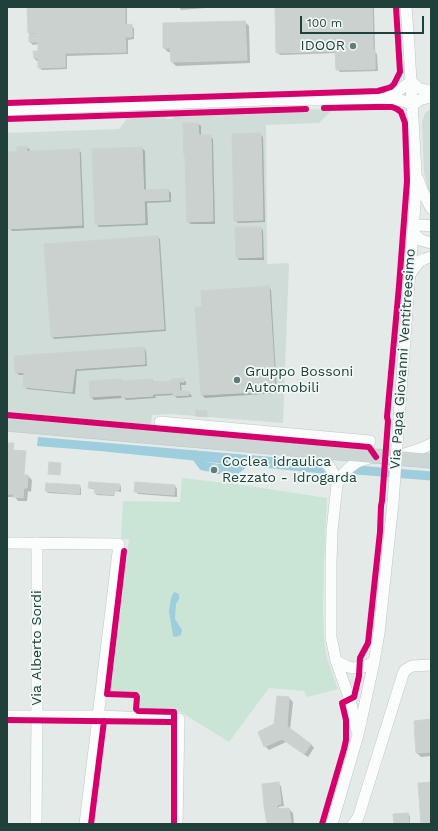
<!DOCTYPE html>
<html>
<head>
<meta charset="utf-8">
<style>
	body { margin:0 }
	#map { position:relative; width:438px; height:831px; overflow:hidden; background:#e3eae8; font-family:"Work Sans",sans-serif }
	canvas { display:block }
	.frame { position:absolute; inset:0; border:8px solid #1f403b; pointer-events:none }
	.scale { position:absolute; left:300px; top:16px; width:124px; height:18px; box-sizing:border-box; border:2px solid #1f403b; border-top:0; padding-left:5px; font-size:12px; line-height:14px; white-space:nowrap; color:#1f403b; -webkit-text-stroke:3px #f1f9f6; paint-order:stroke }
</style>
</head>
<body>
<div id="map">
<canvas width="438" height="831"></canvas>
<div class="frame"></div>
<div class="scale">100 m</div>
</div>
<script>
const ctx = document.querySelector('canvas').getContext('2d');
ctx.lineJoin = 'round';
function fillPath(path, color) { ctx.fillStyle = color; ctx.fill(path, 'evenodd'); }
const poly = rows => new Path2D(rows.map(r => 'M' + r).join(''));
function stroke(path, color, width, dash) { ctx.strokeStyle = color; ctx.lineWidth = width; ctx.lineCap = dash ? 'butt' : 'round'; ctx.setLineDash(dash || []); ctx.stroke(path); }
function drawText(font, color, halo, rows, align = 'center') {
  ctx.font = font + ' "Work Sans",sans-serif'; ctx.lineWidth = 3.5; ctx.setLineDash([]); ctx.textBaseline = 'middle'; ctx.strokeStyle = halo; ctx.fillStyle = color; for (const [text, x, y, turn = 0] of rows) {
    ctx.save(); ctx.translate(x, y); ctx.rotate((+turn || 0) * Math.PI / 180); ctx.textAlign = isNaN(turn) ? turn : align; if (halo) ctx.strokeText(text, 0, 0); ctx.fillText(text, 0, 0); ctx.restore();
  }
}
fillPath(poly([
	[333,109,319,123,266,125,267,264,289,263,283,423,209,417,209,416,196,411,195,416,171,414,152,415,151,425,7,412,7,133,119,129,130,115,164,114,165,119,173,119,173,113],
	[429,110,431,110,431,197,428,190,424,172,422,122,425,113]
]), '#d0dcd8');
fillPath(poly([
	[182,478,249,486,327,498,324,560,323,608,324,641,327,658,338,689,307,697,304,691,269,688,229,742,179,711,139,709,139,699,110,696,129,539,121,539,123,501,180,502]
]), '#cae5d6');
fillPath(poly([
	[38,437,295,459,310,461,317,464,323,468,327,474,100,451,37,446],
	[174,592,179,594,179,599,176,604,175,619,182,630,181,635,176,637,173,636,169,611,171,598]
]), '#9ecdde');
fillPath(poly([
	[28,7,136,7,136,8,127,8,127,26,131,26,134,28,134,39,128,40,128,54,67,56,67,69,42,70,39,67,39,60,37,61,34,58,39,52,39,44,33,45,30,42,32,36,29,33],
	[179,7,218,7,181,10],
	[308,7,373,7,374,8,375,52,377,54,378,71,340,72,337,69,336,53,280,55,277,52],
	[245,22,249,26,250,63,176,66,172,62,172,52,168,52,164,48],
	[198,124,201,126,201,136,210,136,213,139,215,224,191,224,188,222],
	[260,134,263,137,265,222,238,223,235,220],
	[27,147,30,150,30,152,78,150,81,152,84,228,12,231,9,228,7,182,7,153,18,152,18,148],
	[142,148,145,151,146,191,168,190,171,193,171,202,147,203,148,225,99,227,96,224],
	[260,228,263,230,264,260,239,260,237,257],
	[157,237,160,239,166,331,54,339,52,337],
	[268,287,271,290,277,393,205,398,202,395,196,308],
	[144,348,146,351,147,366,77,371,75,394,27,389,24,386,25,375,19,375,16,372],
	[183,379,186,382,186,385,181,385,182,392,189,392,191,395,192,397,177,398,174,395,155,396,156,398,126,400,124,398,94,400,91,397,121,380,122,382,152,380,155,383,172,382],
	[7,444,14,445,13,451,24,476,28,476,32,480,31,492,28,491,27,501,18,501,15,497,8,497,7,508],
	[218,466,221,469,220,474,215,474,212,471],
	[120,485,121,487,121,492,115,491,114,496,97,495,95,493,96,489,91,489,90,487],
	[80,486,81,488,81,495,48,493,46,491],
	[175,486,177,489,177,497,138,494,135,491],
	[289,698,293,702,290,730,311,744,314,748,308,757,286,742,269,750,265,746],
	[431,720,431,756,421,757,417,753],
	[278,783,281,786,284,806,278,807,280,809,289,809,293,813,294,824,268,824],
	[408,814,410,816,410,824,395,824]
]), '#0003');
stroke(poly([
	[195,455,203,466,215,468,237,469,249,460],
	[357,470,431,476]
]), '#9ecdde', 9);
const building = poly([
	[27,7,125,7,125,25,132,24,132,37,125,37,126,52,65,53,65,67,38,68,38,58,34,58,33,51,38,51,38,42,29,42,29,35,37,34,37,33,28,33,27,7],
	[275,7,372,7,373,50,276,53,275,7],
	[245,21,247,60,171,62,170,48,163,48,163,23,245,21],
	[375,50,375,69,336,70,335,51,375,50],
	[183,123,198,123,199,135,211,135,213,221,187,222,185,157,184,157,183,123],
	[261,133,263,220,234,221,232,134,261,133],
	[27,146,27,151,17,151,17,147,27,146],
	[142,147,145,223,95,225,92,149,142,147],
	[79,149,82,225,8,229,7,152,79,149],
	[168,189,169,200,144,201,144,190,168,189],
	[235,227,261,227,262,257,236,258,235,227],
	[158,236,164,329,51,337,44,244,158,236],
	[269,286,274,365,247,367,247,363,225,365,225,368,199,370,195,307,202,306,201,291,269,286],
	[144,347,145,364,15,373,14,356,144,347],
	[247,363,247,367,274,365,275,391,201,395,199,370,225,368,225,365,247,363],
	[75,369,72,392,23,387,24,372,75,369],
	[184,378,184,382,179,382,180,391,189,391,189,395,173,396,173,393,153,394,153,382,171,381,171,379,184,378],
	[121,379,122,395,90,397,89,381,121,379],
	[152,379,153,396,122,398,121,381,152,379],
	[196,410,207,411,207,416,209,416,209,417,195,416,196,410],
	[7,443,14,443,13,450,26,451,24,475,7,474,7,443],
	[49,462,61,463,60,475,48,474,49,462],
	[212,465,218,465,218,472,211,471,212,465],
	[7,474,28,475,27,488,24,488,23,498,13,497,14,494,7,494,7,474],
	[89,482,120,484,119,490,114,490,113,495,94,493,95,488,88,488,89,482],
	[135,482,175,485,174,495,134,492,135,482],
	[46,483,80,485,79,494,45,491,46,483],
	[277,696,289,697,287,726,311,744,304,754,282,739,264,747,258,732,274,724,277,696],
	[431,719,431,752,416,753,414,721,431,719],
	[279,782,281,804,264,806,262,784,279,782],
	[431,782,431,824,421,824,418,783,431,782],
	[277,804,277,809,289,808,291,824,267,824,264,806,277,804],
	[408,813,409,824,394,824,393,814,408,813]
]);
fillPath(building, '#cad1cf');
stroke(building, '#ccd3d1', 1);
const minor = poly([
	[411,81,418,88,426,90,431,90],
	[385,98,401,89,411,81],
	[413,105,419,100,431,97],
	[7,110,263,100,317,100,385,98,404,101,413,105],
	[418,179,422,190,431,208],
	[413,227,422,225,431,226],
	[413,233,421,240,431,243],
	[410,274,420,261,424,259,431,257],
	[399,418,415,204,416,173,409,46,406,7],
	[160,422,370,441],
	[308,451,316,455,323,460,330,467,334,475,337,484,332,531,331,562,331,637,336,661,350,700,357,731],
	[398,456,420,449,431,444],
	[337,484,342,475,349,468,357,462,372,457],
	[7,543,119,544,85,824],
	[336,661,346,666,352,668,363,667,374,662],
	[7,716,98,716,179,719,177,824],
	[36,824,37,717,37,543],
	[332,824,358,735,374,662,379,633,393,503],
	[353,824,358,818,403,674,405,670,412,666,431,665]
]);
const major = poly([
	[7,424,431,461]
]);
stroke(minor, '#c0c7c5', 12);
stroke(major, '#bbc7c5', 15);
stroke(minor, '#fbfcfc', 11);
stroke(major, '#ccd6d4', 14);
const minorBridge = poly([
	[393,503,399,418]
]);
stroke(minorBridge, '#c0c7c5', 12, []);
stroke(minorBridge, '#fbfcfc', 11);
stroke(poly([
	[7,103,290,94,378,91,385,89,391,87,394,84,400,72,396,7],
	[7,119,306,109],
	[7,415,369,447,376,457],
	[124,551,107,694,136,695,137,697,136,709,138,711,174,712,174,824],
	[7,720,171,722,174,723],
	[91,824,104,721],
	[322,824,344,749,346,740,346,720,342,703,354,697,359,676,360,658,368,643,380,532,381,506,382,501,388,421,387,417,399,286,407,181,405,123,401,112,397,109,392,107,376,107,324,108]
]), '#d6006c', 6);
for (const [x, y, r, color] of [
	[353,46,4,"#647c78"],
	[237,380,4,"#647c78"],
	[214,470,4,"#647c78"]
]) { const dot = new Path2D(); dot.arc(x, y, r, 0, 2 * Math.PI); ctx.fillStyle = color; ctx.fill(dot); stroke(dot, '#f1f9f6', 1.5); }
drawText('14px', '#1f403b', '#f1f9f6', [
	["IDOOR",345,46,"right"],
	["Gruppo Bossoni",245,372],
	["Automobili",245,388],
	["Coclea idraulica",222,462],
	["Rezzato - Idrogarda",222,478]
], 'left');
drawText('14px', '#1f403b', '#f1f9f6', [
	["Via Papa Giovanni Ventitreesimo",403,359,-86],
	["Via Alberto Sordi",37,648,-90]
]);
</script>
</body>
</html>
